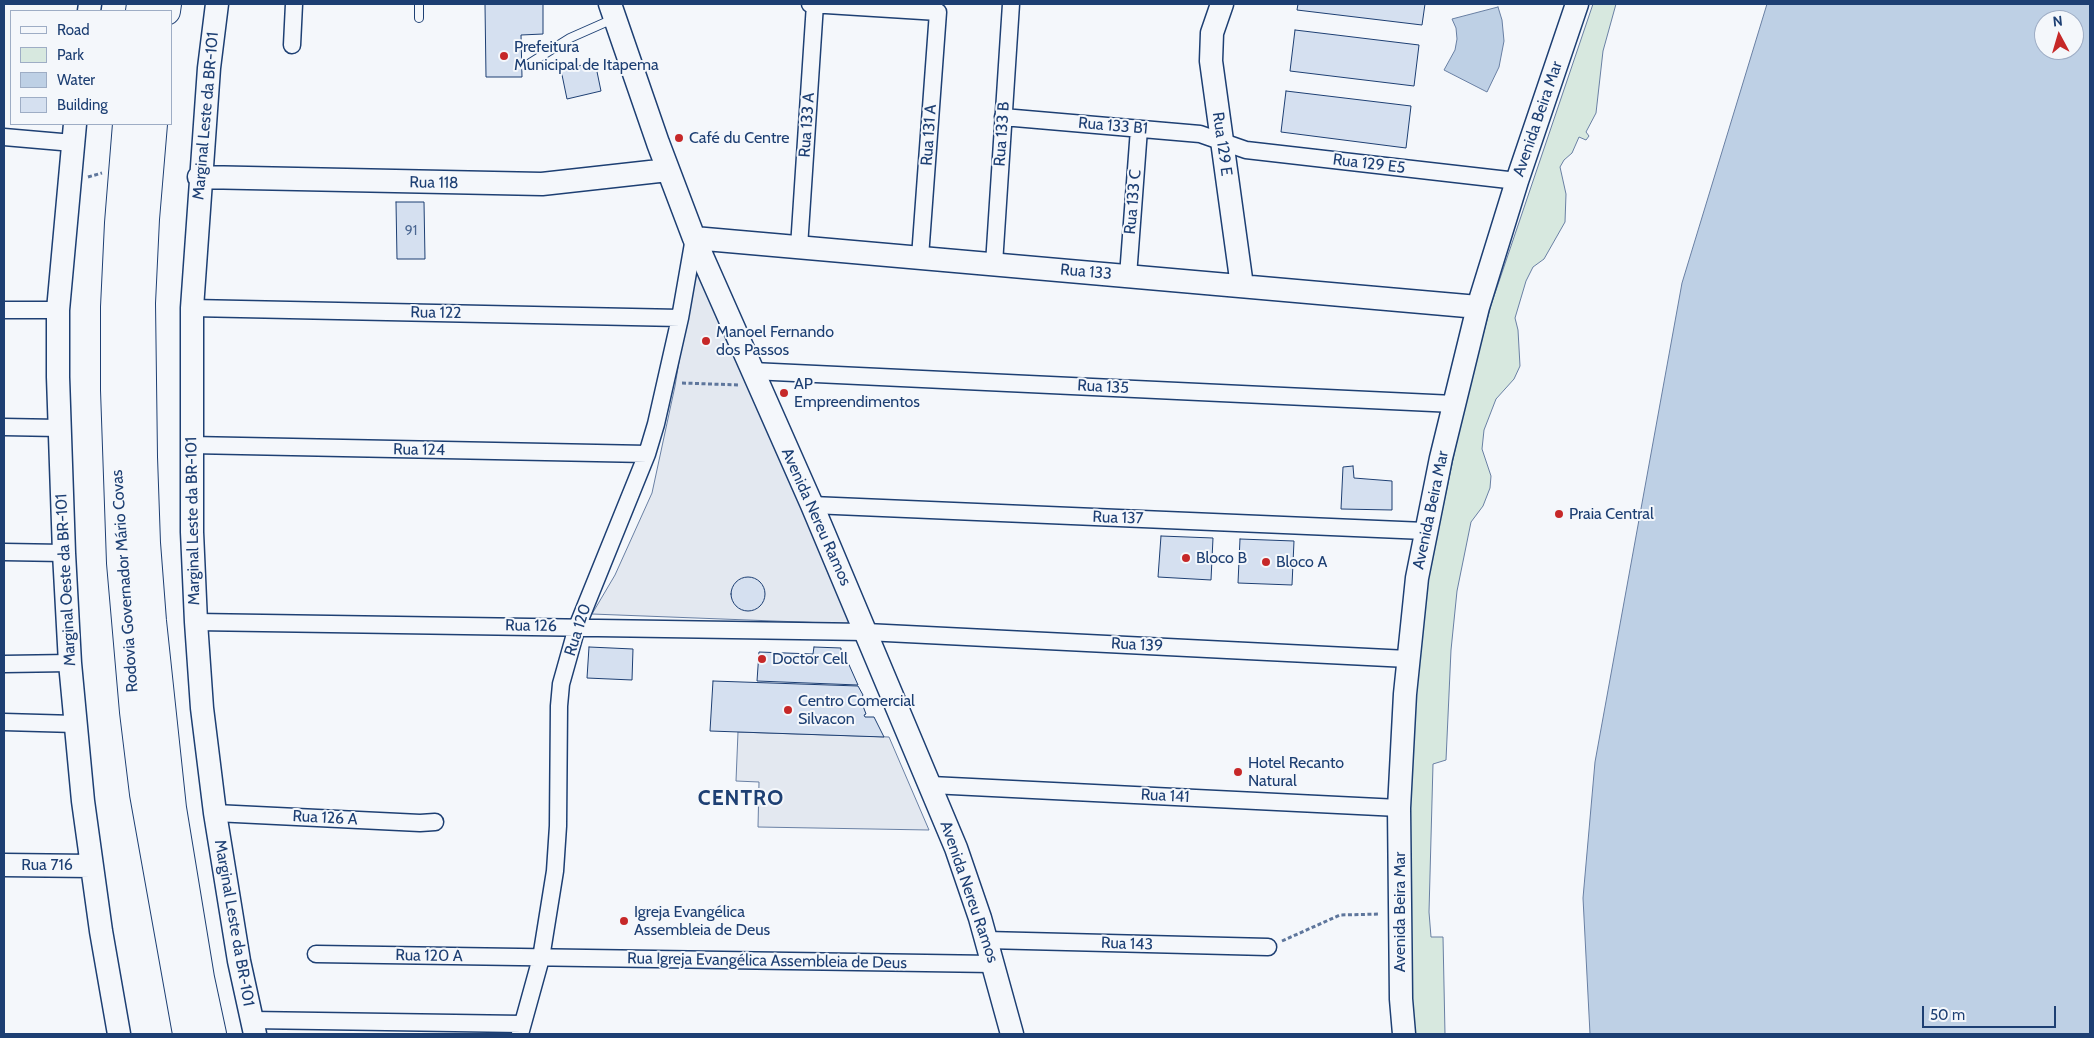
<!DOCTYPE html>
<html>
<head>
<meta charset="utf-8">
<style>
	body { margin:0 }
	#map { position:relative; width:2094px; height:1038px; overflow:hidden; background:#f4f7fb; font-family:Cabin,sans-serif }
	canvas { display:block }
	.frame { position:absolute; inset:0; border:5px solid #1d3f73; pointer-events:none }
	.legend { position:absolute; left:10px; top:10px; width:162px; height:115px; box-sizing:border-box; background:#f4f7fb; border:1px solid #9eadc5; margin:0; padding:6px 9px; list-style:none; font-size:15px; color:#1d3f73 }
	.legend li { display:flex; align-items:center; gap:10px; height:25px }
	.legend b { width:25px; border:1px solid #9eadc5 }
	.north { position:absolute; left:2034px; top:10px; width:50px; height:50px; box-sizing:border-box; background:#f4f7fb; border:1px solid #9eadc5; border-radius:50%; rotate:354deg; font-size:14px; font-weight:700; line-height:20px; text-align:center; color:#1d3f73 }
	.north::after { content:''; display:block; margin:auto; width:18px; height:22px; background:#c62828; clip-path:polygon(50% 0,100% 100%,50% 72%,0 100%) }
	.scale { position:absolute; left:1922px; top:1006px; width:134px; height:22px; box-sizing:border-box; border:2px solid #1d3f73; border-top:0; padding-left:6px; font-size:15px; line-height:18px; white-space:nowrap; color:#1d3f73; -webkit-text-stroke:4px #f4f7fb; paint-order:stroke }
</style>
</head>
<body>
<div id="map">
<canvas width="2094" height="1038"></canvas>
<div class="frame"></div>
<ul class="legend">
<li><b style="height:6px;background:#f4f7fb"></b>Road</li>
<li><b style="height:14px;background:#d7e8df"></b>Park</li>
<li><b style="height:14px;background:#bed0e5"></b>Water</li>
<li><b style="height:14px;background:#d5e0f0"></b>Building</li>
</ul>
<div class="north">N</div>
<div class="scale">50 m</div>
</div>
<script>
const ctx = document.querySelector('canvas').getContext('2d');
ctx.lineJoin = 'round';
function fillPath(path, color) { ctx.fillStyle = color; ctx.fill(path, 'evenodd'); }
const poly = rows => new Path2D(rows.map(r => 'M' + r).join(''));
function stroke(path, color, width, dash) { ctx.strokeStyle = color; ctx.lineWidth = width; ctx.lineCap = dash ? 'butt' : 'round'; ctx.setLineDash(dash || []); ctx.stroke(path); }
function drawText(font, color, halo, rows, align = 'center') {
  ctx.font = font + ' Cabin,sans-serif'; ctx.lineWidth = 4; ctx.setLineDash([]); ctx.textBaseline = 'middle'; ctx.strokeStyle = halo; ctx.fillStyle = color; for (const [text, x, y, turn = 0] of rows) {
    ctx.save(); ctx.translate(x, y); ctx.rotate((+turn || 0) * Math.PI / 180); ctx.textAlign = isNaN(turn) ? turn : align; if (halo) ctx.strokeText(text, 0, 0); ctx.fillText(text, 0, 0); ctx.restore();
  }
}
const green = poly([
	[1593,4,1616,4,1603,51,1596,113,1586,132,1589,136,1586,140,1579,137,1572,153,1564,160,1560,167,1566,194,1565,222,1544,259,1533,267,1526,281,1515,318,1518,330,1520,366,1514,379,1496,399,1484,430,1482,449,1491,476,1490,488,1483,506,1471,522,1457,591,1451,650,1446,760,1433,764,1429,912,1431,937,1443,937,1445,1034,1413,1034,1408,828,1416,672,1425,591,1466,398,1491,305,1593,4]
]);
fillPath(green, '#d7e8df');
stroke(green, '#687fa3', 1);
const parking = poly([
	[695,264,852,624,592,614,615,575,652,493,675,386,695,264],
	[738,732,889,737,929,830,758,827,759,782,736,781,738,732]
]);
fillPath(parking, '#e3e8f0');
stroke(parking, '#687fa3', 1);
const water = poly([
	[1767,4,2090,4,2090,1034,1590,1034,1583,898,1595,762,1682,283,1767,4],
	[2044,20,2074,20,2074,50,2044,50,2044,20],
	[1498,7,1502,20,1504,41,1499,67,1487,92,1444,70,1455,50,1457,39,1456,28,1452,19,1498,7]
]);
fillPath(water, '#bed0e5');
stroke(water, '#687fa3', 1);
const building = poly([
	[485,4,543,4,543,34,521,35,522,77,486,77,485,4],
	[1298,4,1425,4,1422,25,1297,10,1298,4],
	[1295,30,1419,45,1414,86,1290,71,1295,30],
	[595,62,601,91,567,99,561,70,595,62],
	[1286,91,1411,106,1406,148,1281,132,1286,91],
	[396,202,424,202,425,259,397,259,396,202],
	[1353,466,1354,478,1392,481,1392,510,1341,509,1343,467,1353,466],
	[1161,536,1213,538,1211,580,1158,577,1161,536],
	[1240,539,1294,541,1292,585,1238,583,1240,539],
	'731 594a17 17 0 1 1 34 0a17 17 0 1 1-34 0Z',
	[589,647,633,649,632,680,587,678,589,647],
	[814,647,841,648,841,655,846,658,858,685,757,681,759,652,813,654,814,647],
	[713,681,858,686,863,695,858,703,860,707,863,706,866,714,864,715,865,717,874,717,884,737,710,731,713,681]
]);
fillPath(building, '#d5e0f0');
stroke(building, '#1d3f73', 1);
const lane = poly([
	[419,18,419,4],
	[527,65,570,38,613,19]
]);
const street = poly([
	[810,4,938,12,920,257],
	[292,45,294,4],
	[1003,117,1200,134,1246,150,1517,181],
	[4,137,73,143],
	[799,247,815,4],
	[994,264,1011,4],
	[1128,276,1139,129],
	[192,308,680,318],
	[4,310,58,310],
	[752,371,1454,404],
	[4,427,59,428],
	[191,445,647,454],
	[812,505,1425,531],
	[4,552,64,553],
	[196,622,866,632,1408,659],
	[4,664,70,663],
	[4,722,75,724],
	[931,785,1399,808],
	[215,813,420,823,435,822],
	[986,940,1268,947],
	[316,954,993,964],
	[251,1020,522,1024],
	[520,1034,541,958,555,871,558,826,559,706,561,684,577,627,647,454,656,424,680,318,694,238]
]);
const secondary = poly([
	[217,4,209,68,192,308,192,532,196,622,202,708,215,813,239,961,255,1034],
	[610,4,658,143,694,238,812,505,956,848,980,918,1012,1034],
	[1222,4,1212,33,1211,61,1242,286],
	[89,11,90,4],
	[75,124,58,310,58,377,64,553,70,663,83,801,101,931,119,1034],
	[199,177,542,184,668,170],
	[694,238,1478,307],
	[4,865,91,866],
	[1404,1034,1401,999,1399,808,1405,694,1417,578,1441,458,1478,307,1517,181,1577,4]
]);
const highway = poly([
	[140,11,141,4],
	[166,11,167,4],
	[127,124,119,223,115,307,115,390,121,563,134,712,144,794,187,1034],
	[153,124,145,219,141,303,143,457,146,543,152,621,172,808,200,978,212,1034]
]);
stroke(lane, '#1d3f73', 10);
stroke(street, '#1d3f73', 19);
stroke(secondary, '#1d3f73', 25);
stroke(highway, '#1d3f73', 30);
stroke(poly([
	[88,177,102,173],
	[682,383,739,385],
	[1282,941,1340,915,1380,914]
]), '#5e769c', 3, [4, 2.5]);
stroke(lane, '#f4f7fb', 8);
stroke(street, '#f4f7fb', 16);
stroke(secondary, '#f4f7fb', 22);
stroke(highway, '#f4f7fb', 28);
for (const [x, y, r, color] of [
	[504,56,5,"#c62828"],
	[679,138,5,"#c62828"],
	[706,341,5,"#c62828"],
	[784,393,5,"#c62828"],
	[1559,514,5,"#c62828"],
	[1186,558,5,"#c62828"],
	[1266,562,5,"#c62828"],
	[762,659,5,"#c62828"],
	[788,710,5,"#c62828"],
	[1238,772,5,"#c62828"],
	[624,921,5,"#c62828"]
]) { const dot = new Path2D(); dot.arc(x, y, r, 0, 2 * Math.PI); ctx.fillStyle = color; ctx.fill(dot); stroke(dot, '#f4f7fb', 2); }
drawText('14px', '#4b6792', null, [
	["91",411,231]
]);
drawText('16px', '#1d3f73', '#f4f7fb', [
	["Prefeitura",514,47],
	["Municipal de Itapema",514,65],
	["Café du Centre",689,138],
	["Manoel Fernando",716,332],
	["dos Passos",716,350],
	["AP",794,384],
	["Empreendimentos",794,402],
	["Praia Central",1569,514],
	["Bloco B",1196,558],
	["Bloco A",1276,562],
	["Doctor Cell",772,659],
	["Centro Comercial",798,701],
	["Silvacon",798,719],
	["Hotel Recanto",1248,763],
	["Natural",1248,781],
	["Igreja Evangélica",634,912],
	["Assembleia de Deus",634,930]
], 'left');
drawText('16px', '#1d3f73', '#f4f7fb', [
	["Marginal Leste da BR-101",206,116,-85],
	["Avenida Beira Mar",1538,119,-71],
	["Rua 133 A",807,125,-86],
	["Rua 133 B1",1113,126,5],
	["Rua 133 B",1002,134,-86],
	["Rua 131 A",929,135,-86],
	["Rua 129 E",1222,144,82],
	["Rua 129 E5",1369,164,7],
	["Rua 118",434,183,1],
	["Rua 133 C",1133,202,-85],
	["Rua 133",1086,272,5],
	["Rua 122",436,313,1],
	["Rua 135",1103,387,3],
	["Rua 124",419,450,1],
	["Avenida Beira Mar",1431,510,-78],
	["Avenida Nereu Ramos",816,517,66],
	["Rua 137",1118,518,2],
	["Marginal Leste da BR-101",193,521,-91],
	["Marginal Oeste da BR-101",66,580,-93],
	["Rodovia Governador Mário Covas",125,581,-94],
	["Rua 126",531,626,1],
	["Rua 120",578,630,-72],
	["Rua 139",1137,645,3],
	["Rua 141",1165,796,3],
	["Rua 126 A",325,818,3],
	["Rua 716",47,865],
	["Avenida Nereu Ramos",969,892,71],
	["Avenida Beira Mar",1400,912,-90],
	["Marginal Leste da BR-101",234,923,80],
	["Rua 143",1127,944,2],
	["Rua 120 A",429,956,1],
	["Rua Igreja Evangélica Assembleia de Deus",767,961,1]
]);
ctx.letterSpacing = '1px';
drawText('bold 21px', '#1d3f73', '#f4f7fb', [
	["CENTRO",741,799]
]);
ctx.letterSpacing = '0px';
</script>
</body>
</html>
